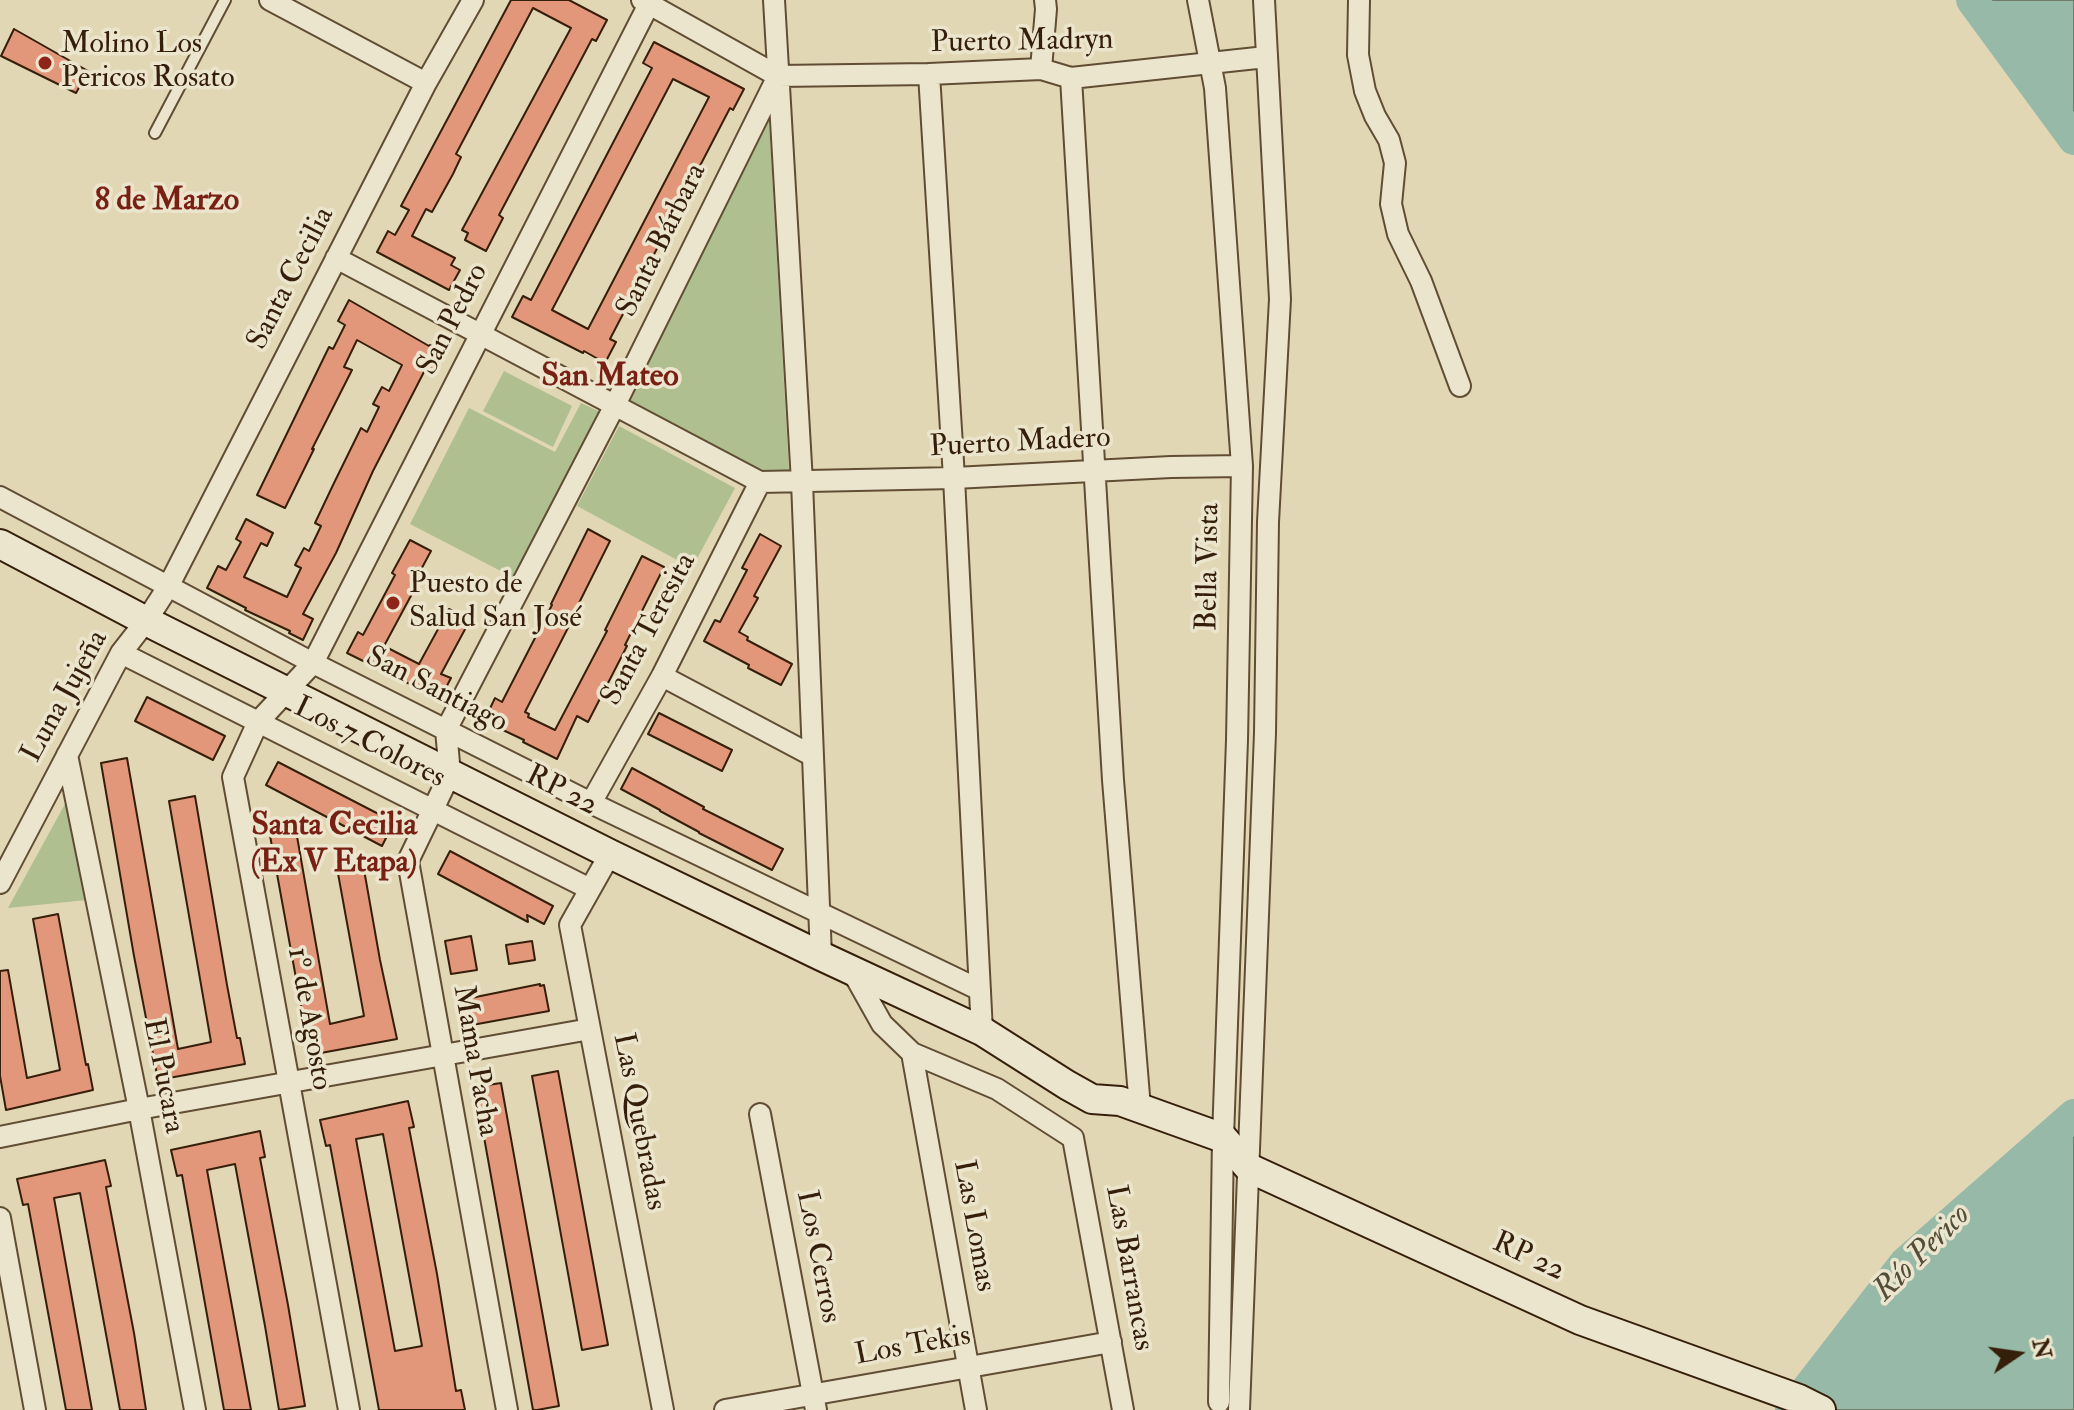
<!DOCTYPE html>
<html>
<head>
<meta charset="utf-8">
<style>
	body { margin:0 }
	#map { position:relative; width:2074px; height:1410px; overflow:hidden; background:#e2d7b4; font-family:"IM FELL Double Pica",serif }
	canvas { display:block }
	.north { position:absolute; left:1978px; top:1314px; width:80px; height:80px; -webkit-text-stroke:6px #ece5ce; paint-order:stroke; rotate:77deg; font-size:22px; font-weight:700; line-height:32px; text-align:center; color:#361f0a }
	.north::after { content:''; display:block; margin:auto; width:28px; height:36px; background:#361f0a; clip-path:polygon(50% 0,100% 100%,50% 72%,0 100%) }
</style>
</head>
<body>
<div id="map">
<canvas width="2074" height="1410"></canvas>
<div class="north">N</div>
</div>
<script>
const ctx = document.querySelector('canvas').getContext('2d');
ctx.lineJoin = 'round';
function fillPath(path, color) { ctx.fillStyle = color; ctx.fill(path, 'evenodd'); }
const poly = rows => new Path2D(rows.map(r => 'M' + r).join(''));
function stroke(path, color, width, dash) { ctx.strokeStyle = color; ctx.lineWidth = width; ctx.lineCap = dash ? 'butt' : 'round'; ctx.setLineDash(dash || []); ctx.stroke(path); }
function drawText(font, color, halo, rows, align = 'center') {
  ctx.font = font + ' "IM FELL Double Pica",serif'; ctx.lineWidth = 7; ctx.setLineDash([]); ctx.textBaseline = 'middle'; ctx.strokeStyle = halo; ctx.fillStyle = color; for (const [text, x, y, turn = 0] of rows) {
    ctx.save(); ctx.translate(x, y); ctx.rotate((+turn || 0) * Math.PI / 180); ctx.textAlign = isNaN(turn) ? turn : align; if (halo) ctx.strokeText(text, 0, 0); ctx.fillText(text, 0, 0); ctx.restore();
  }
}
fillPath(poly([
	[769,119,789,471,756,472,628,403],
	[504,371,572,406,553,447,483,411],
	[581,403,607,415,520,581,410,524,469,408,555,452],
	[619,426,735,488,692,568,577,506],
	[71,793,87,900,8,908]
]), '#afbf90');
const water = poly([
	[1972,0,2074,0,2074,139,1972,0],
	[2074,1115,2074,1410,1791,1410,1905,1263,2074,1115]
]);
fillPath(water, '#96baa7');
stroke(water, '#707c68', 2);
stroke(poly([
	[1972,0,2074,139],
	[1791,1410,1905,1263,2074,1115]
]), '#96baa7', 32);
const building = poly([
	[511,0,569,0,607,20,596,41,592,39,499,215,503,218,486,251,465,240,468,233,462,230,571,28,533,8,456,154,461,157,453,174,432,212,426,209,412,236,455,258,451,265,460,270,449,290,377,252,388,231,395,235,409,210,401,206,511,0],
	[14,29,88,71,76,93,1,56,14,29],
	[654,42,744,89,733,110,730,108,610,339,616,342,605,363,584,351,583,353,512,317,523,296,531,300,652,68,643,63,654,42],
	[673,79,709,97,588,329,552,310,673,79],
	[349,300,429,346,430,345,444,353,433,372,426,368,373,471,336,553,303,614,313,619,303,640,289,633,290,631,245,610,246,608,207,588,218,566,226,570,241,542,236,539,246,519,273,533,267,546,261,543,244,577,287,597,301,568,295,565,304,548,309,551,321,526,315,523,334,483,361,428,367,432,379,407,373,404,382,387,389,391,402,365,357,340,344,367,352,370,312,449,314,449,285,508,257,495,329,347,333,349,345,325,338,321,349,300],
	[588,529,610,541,571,619,572,620,525,712,529,714,528,717,555,730,607,631,605,630,642,556,664,567,625,645,627,646,588,722,577,716,557,759,523,742,524,740,484,721,495,698,502,702,552,605,551,604,588,529],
	[760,534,781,546,754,596,758,598,739,632,748,637,747,640,792,664,781,685,748,668,749,665,704,641,715,620,720,622,747,570,742,568,760,534],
	[410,540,431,551,410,590,413,592,384,646,419,664,449,609,470,620,441,674,451,678,440,699,347,653,358,632,363,635,395,575,392,573,410,540],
	[147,697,225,736,213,760,135,721,147,697],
	[659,713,732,750,722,771,648,734,659,713],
	[127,758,178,1049,211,1042,169,801,195,796,227,985,237,1038,240,1038,245,1064,158,1080,134,956,101,763,127,758],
	[278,762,394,822,382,846,266,785,278,762],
	[632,768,704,807,703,809,783,849,772,870,699,833,699,832,660,811,660,810,621,789,632,768],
	[295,825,330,1024,364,1016,337,868,363,864,380,960,397,1039,310,1055,269,830,295,825],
	[450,851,553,906,544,924,527,915,528,922,438,874,450,851],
	[58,914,86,1065,88,1064,93,1090,6,1110,0,1076,0,971,8,970,27,1078,60,1070,33,919,58,914],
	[471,936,477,970,451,974,445,941,471,936],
	[532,941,535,960,509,964,506,945,532,941],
	[540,984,540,986,544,985,549,1011,461,1027,456,1001,540,984],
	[558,1071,608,1345,582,1350,532,1076,558,1071],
	[501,1083,559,1406,537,1410,533,1410,475,1087,501,1083],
	[408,1101,414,1127,409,1128,437,1274,456,1391,461,1390,465,1410,379,1410,330,1145,326,1146,320,1120,408,1101],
	[383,1134,422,1346,395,1351,356,1139,383,1134],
	[260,1131,265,1157,260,1158,288,1305,305,1406,279,1410,265,1326,235,1164,207,1170,251,1410,224,1410,182,1175,177,1176,171,1150,260,1131],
	[105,1160,111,1186,106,1187,134,1333,146,1410,120,1410,80,1193,54,1198,92,1410,66,1410,28,1204,23,1205,17,1179,105,1160]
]);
fillPath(building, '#e2977b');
stroke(building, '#361f0a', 2);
const lane = poly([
	[155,133,225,0]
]);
const street = poly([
	[270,0,426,83],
	[642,0,778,76,929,74,1041,69,1071,78,1266,57],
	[774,0,802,482,821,956],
	[1198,0,1215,88,1242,466,1237,740,1223,1138,1219,1402],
	[1359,0,1358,55,1365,91,1375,116,1389,140,1395,163,1391,204,1398,234,1421,281,1460,386],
	[1041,69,1046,9,1045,0],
	[929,74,954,478,982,1031],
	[1071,78,1113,780,1140,1108],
	[336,258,760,482,954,478,1171,467,1242,466],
	[0,497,313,663,591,803,980,990],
	[121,653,590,889],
	[662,676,813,756],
	[67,755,139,1109,195,1410],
	[591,803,662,676,760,482],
	[610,854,570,925,663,1410],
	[0,883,121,653,146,621,168,587,426,83,473,0],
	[855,976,882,1024,912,1053,997,1089,1073,1138,1123,1410],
	[912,1053,976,1410],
	[760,1114,816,1410],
	[0,1137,139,1109,590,1029],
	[0,1218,35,1410],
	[349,1410,233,777,258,722,313,663,649,4],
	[507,1410,408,861,450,774,446,730,615,405,778,76],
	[725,1410,1111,1342],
	[1239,1410,1265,733,1268,522,1280,299,1264,0]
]);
const secondary = poly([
	[0,544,146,621,610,854,821,956,982,1031,1067,1085,1092,1099,1120,1101,1223,1138,1249,1168,1580,1320,1799,1399,1821,1410]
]);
stroke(lane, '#614d34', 14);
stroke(street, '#614d34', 24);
stroke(secondary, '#361f0a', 32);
stroke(lane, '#ece5ce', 10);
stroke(street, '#ece5ce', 20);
stroke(secondary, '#ece5ce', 28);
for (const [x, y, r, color] of [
	[45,63,8,"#8f2418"],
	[393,603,8,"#8f2418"]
]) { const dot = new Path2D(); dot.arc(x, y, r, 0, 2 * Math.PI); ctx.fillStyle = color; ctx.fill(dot); stroke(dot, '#ece5ce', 3); }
drawText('30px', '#361f0a', '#ece5ce', [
	["Puerto Madryn",1022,43,-1],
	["Santa Bárbara",663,241,-64],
	["Santa Cecilia",292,279,-63],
	["San Pedro",454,320,-63],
	["Puerto Madero",1020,444,-3],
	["Bella Vista",1210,567,-89],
	["Santa Teresita",650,630,-62],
	["San Santiago",436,691,27],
	["Luna Jujeña",66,697,-61],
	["Los 7 Colores",369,744,27],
	["RP 22",561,792,27],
	["1º de Agosto",308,1019,80],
	["Mama Pacha",474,1061,80],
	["El Pucara",162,1076,79],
	["Las Quebradas",638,1122,79],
	["Las Lomas",973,1226,80],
	["Los Cerros",817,1257,79],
	["RP 22",1528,1258,25],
	["Las Barrancas",1128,1268,80],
	["Los Tekis",913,1347,-10]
]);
drawText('30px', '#361f0a', '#ece5ce', [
	["Molino Los",61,46],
	["Pericos Rosato",61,80],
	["Puesto de",409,586],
	["Salud San José",409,620]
], 'left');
drawText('bold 32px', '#7a1f14', '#ece5ce', [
	["8 de Marzo",167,202],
	["San Mateo",610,378],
	["Santa Cecilia",334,827],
	["(Ex V Etapa)",334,864]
]);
drawText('italic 32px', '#534e39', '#ece5ce', [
	["Río Perico",1923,1254,-45]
]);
</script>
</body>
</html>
